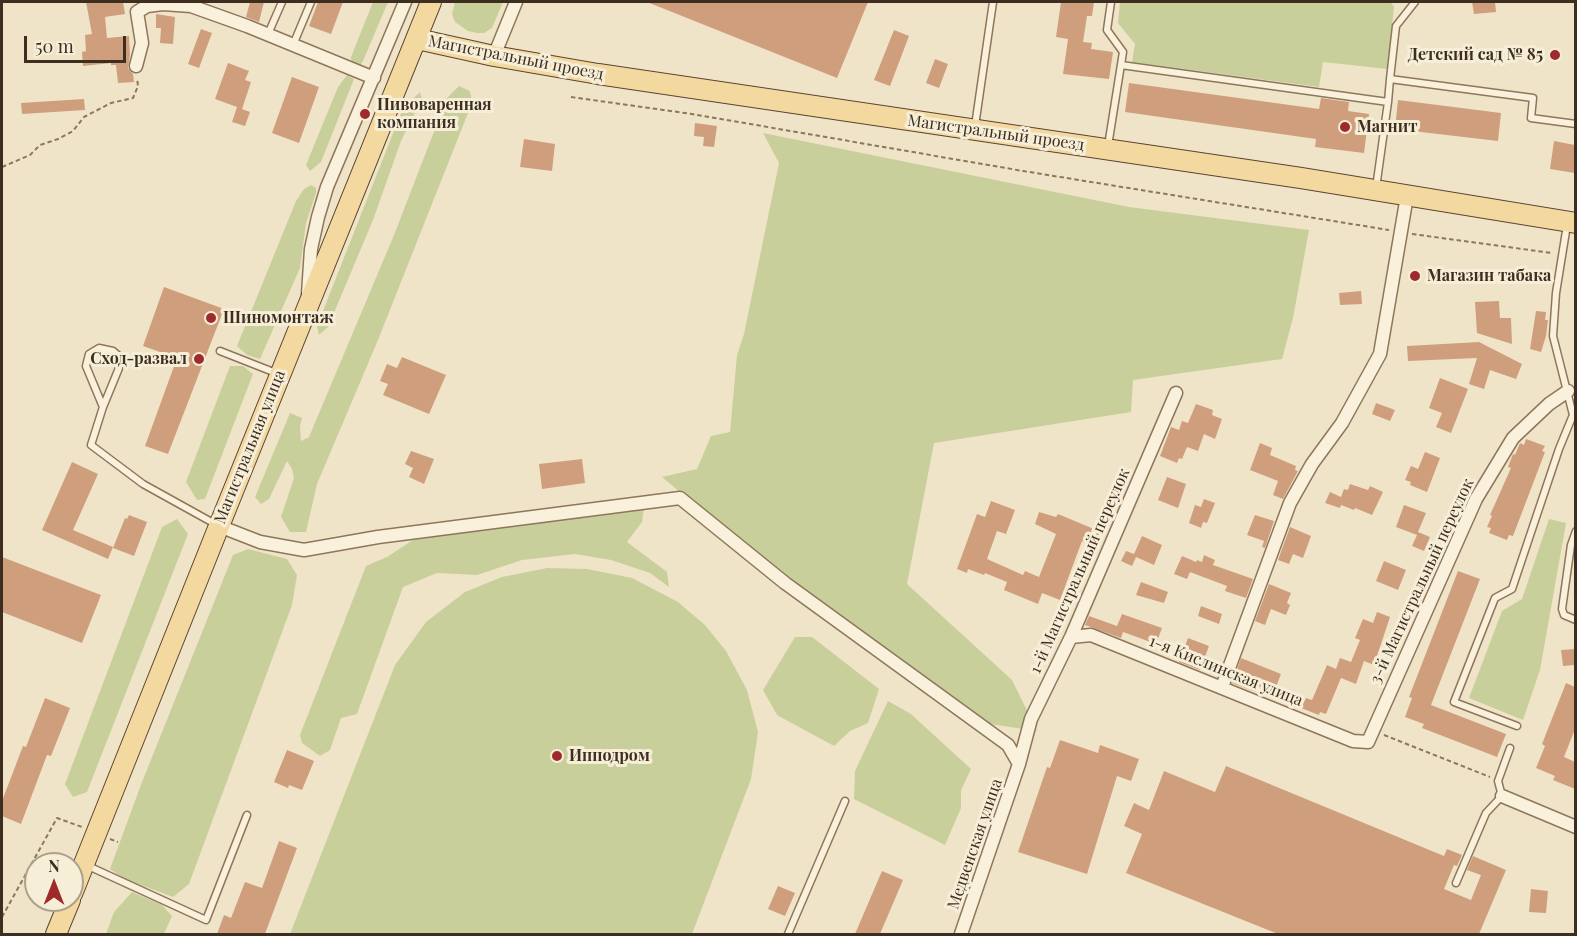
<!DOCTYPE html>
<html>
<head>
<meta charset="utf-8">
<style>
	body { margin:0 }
	#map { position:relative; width:1577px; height:936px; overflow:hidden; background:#f0e4c8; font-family:"Playfair Display",serif }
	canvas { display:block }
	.frame { position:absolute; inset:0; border:3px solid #3d2e20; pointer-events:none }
	.north { position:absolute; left:24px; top:852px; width:60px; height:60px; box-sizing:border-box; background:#f7eed8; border:2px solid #ada18e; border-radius:50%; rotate:0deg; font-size:16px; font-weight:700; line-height:24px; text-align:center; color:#3d2e20 }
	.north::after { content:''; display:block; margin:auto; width:21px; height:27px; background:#9e2a2b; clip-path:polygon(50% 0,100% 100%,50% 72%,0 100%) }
	.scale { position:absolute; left:24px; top:36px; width:102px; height:27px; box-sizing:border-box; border:3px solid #3d2e20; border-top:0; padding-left:8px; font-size:18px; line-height:21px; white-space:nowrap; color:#3d2e20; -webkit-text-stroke:4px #f7eed8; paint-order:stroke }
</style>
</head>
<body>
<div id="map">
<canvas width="1577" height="936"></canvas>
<div class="frame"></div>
<div class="north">N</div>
<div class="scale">50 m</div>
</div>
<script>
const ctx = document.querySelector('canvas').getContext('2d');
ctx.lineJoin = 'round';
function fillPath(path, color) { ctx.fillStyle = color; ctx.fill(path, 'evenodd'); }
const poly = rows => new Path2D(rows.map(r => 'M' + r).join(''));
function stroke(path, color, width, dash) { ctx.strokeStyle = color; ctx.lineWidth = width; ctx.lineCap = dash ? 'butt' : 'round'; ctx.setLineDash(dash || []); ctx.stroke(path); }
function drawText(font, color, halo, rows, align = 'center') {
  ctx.font = font + ' "Playfair Display",serif'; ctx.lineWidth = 6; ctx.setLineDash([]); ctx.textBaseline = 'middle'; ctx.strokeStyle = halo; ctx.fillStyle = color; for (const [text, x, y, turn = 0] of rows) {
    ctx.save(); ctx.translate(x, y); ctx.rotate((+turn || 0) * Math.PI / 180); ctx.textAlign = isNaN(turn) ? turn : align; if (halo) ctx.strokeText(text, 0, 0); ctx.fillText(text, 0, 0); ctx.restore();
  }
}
fillPath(poly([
	[373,2,388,2,363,61,358,68,352,65,351,57],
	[455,2,503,2,492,28,484,33,477,33,468,31,455,22,452,14],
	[1120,2,1391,2,1394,7,1387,69,1323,62,1319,87,1132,62,1135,44,1118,23],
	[347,75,354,79,321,162,310,171,306,165,338,87],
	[459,86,470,91,472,103,378,340,317,484,306,532,290,532,281,517,294,478,292,469,287,461,269,499,261,504,255,497,290,413,302,418,300,426,301,441,309,437,394,235,447,98],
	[420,92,422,99,401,141,373,220,328,327,319,335,317,326,403,108],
	[763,133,1129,207,1309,230,1293,318,1282,359,1133,380,1131,412,934,443,907,584,1012,680,1037,731,983,723,792,587,662,477,697,469,711,436,730,432,737,355,744,334,779,163],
	[311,185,316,188,316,193,306,223,300,268,260,359,247,355,237,346,296,201,304,189],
	[230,366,243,366,253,374,205,499,197,500,186,482],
	[644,507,642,522,627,542,667,572,669,587,650,573,611,560,575,554,522,560,477,575,437,573,403,587,357,714,341,718,330,750,320,756,302,743,300,735,366,566,387,557,416,538],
	[177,519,188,534,87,792,73,797,65,784,162,527],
	[1549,519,1566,523,1540,670,1523,720,1469,698,1502,611,1522,599],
	[248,549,287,559,297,575,292,605,189,884,173,897,125,879,110,869,142,782,233,555],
	[547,568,587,569,632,578,678,602,705,625,726,651,747,690,758,732,751,779,692,934,290,934,395,665,426,622,465,592,502,577],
	[795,637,812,637,879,689,868,723,850,731,834,746,777,715,763,690],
	[888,701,911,714,971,769,961,790,961,808,945,845,854,799,855,771],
	[132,892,162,905,172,916,164,934,106,934,114,912]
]), '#c9cf9b');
fillPath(poly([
	[86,2,123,2,125,14,105,17,107,38,129,36,130,55,128,68,133,74,134,82,118,83,116,65,111,65,111,63,83,66,82,52,86,51,85,35,92,34],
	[250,2,264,2,259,22,246,17],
	[318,2,343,2,331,34,309,26],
	[647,2,868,2,837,78],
	[1061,2,1094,2,1092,16,1087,16,1083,42,1092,43,1091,49,1113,52,1109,79,1063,74,1068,39,1056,37],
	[1472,2,1495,2,1496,12,1474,14],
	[156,14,175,17,173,44,160,43,161,28,156,28],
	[201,29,212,33,199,68,188,64],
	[894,30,909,36,890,86,874,80],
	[935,59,948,64,939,88,926,83],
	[228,63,249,71,245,80,251,82,242,109,250,112,245,126,232,122,237,107,215,99],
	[292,77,319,87,299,143,272,133],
	[1129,83,1319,109,1321,98,1349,102,1348,111,1369,114,1364,153,1315,147,1316,139,1125,112],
	[84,99,85,110,22,114,21,103],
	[1398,100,1501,113,1498,141,1395,129],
	[695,123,717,126,714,147,703,146,704,137,694,136],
	[524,139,555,144,552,171,520,167],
	[1554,141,1575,145,1575,173,1550,169],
	[164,287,224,309,168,454,145,446,177,358,143,346],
	[1361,291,1362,304,1340,305,1339,293],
	[1499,301,1500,318,1511,318,1512,344,1477,333,1475,302],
	[1536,311,1546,312,1545,320,1548,320,1546,336,1541,352,1530,349],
	[1479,342,1522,364,1516,379,1490,370,1484,389,1469,384,1477,358,1408,361,1407,346],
	[402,357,446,375,429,414,383,395,388,384,380,381,387,364,397,368],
	[1440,378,1468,389,1451,433,1436,427,1442,413,1429,408],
	[1376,403,1395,410,1390,421,1372,414],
	[1196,404,1213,410,1212,415,1222,419,1215,439,1204,434,1198,451,1187,447,1182,459,1179,458,1177,463,1160,456,1171,427,1179,430,1182,421,1188,423],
	[1526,439,1545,446,1542,451,1545,452,1513,536,1509,535,1507,540,1489,533,1491,528,1487,527,1492,516,1490,515,1511,468,1508,467,1513,454,1515,455,1520,443,1524,445],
	[1260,443,1272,448,1270,455,1296,466,1295,470,1298,471,1283,499,1273,495,1278,481,1250,470],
	[411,451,434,459,424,484,409,477,413,468,405,464],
	[1425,452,1440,458,1427,492,1410,485,1411,482,1405,480,1411,466,1418,469],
	[582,459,585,483,542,489,539,464],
	[72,462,98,474,73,530,113,547,108,559,42,530],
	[1167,477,1186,484,1178,508,1158,500],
	[1350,484,1368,490,1370,486,1383,492,1372,515,1355,508,1354,510,1341,505,1340,508,1325,503,1330,492,1341,497,1344,489,1348,490],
	[1204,499,1215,503,1207,523,1203,522,1201,528,1189,523,1195,505,1201,507],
	[991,501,1015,510,1006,534,997,531,987,559,1023,575,1025,571,1039,577,1056,534,1035,524,1039,512,1056,517,1058,514,1101,532,1095,547,1082,541,1060,600,1042,593,1038,604,1004,590,1007,582,985,573,984,575,968,569,967,573,957,569,977,514,985,517],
	[1404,505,1426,513,1418,532,1430,537,1424,551,1412,546,1417,535,1396,527],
	[129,515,147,522,134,556,113,548,125,518,127,519],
	[1255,515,1274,521,1265,548,1262,547,1264,541,1247,535],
	[1290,527,1311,536,1303,558,1293,554,1289,564,1278,560],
	[1142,536,1162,545,1154,565,1136,557,1132,566,1121,561,1126,551,1134,554],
	[1204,555,1215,560,1213,565,1253,579,1246,598,1225,591,1227,586,1190,572,1187,579,1174,574,1182,556,1196,562,1197,560,1202,562],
	[2,557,101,595,82,643,2,612],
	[1384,561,1406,570,1398,590,1376,581],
	[1458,571,1480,579,1431,705,1506,734,1497,757,1422,728,1424,724,1405,717,1412,698,1409,697],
	[1141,582,1168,592,1164,603,1136,595],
	[1269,584,1291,593,1287,603,1290,605,1286,615,1271,609,1265,625,1255,621],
	[1201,606,1222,614,1219,624,1198,616],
	[1377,612,1390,617,1374,665,1364,661,1356,684,1341,678,1326,714,1320,712,1319,715,1301,708,1306,698,1312,700,1327,665,1336,669,1340,658,1351,662,1360,640,1355,638,1363,619,1373,623],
	[1122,614,1162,628,1156,644,1123,632,1121,638,1085,625,1089,616,1117,626],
	[1188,638,1209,646,1200,670,1179,662],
	[1575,649,1575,665,1563,666,1561,650],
	[1241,658,1281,674,1274,692,1258,686,1256,692,1232,683],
	[1566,683,1575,687,1575,729,1564,757,1575,762,1575,789,1553,780,1555,776,1536,768,1545,746,1542,744],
	[45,698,70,708,51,756,47,755,21,824,2,816,2,801,23,746,26,747],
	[1060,740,1098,753,1100,745,1139,759,1131,781,1117,776,1087,874,1018,852,1047,767,1050,768],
	[287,750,314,761,302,790,289,785,288,788,274,782],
	[1226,766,1444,856,1447,849,1462,855,1457,866,1454,865,1444,889,1471,900,1481,875,1467,870,1473,856,1506,870,1479,934,1278,934,1126,873,1142,834,1124,826,1134,803,1149,810,1164,771,1215,792],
	[279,841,297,848,265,934,217,934,224,915,231,918,245,882,262,888],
	[882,871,903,880,880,934,855,934],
	[778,886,795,893,785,916,768,909],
	[1531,889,1548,891,1546,913,1529,912]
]), '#cf9f7d');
const lane = poly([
	[268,34,282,2],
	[293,45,311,2],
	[1121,65,1388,102,1390,79,1533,98,1531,118,1576,124],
	[1390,79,1396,26,1415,2],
	[975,126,993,2],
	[1108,146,1123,52,1107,30,1111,2],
	[1376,188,1388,102],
	[220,351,276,373],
	[103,407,86,366,89,354,99,348,113,351,120,357,119,368,103,407,91,445,143,484,217,525],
	[1576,531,1571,545,1562,609,1564,615,1576,620],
	[1517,726,1454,702,1495,598,1512,589,1559,449,1573,415,1553,336,1556,293,1567,225],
	[86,865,206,920,247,815],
	[1456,883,1486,813,1502,796,1498,781,1510,748],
	[788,934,845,801]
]);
const street = poly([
	[147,6,163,4,191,6,247,26,374,78],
	[494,56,516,2],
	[136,66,142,43,137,12,147,6,146,2],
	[308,294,311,249,318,217,327,187,405,2],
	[219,526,260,542,304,550,378,537,680,498,785,583,1008,745,1019,764],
	[1071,637,1091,635,1353,741,1368,742,1476,499,1513,438,1549,404,1568,391],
	[1222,687,1290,503,1312,464,1342,423,1380,354,1407,196],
	[1502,796,1576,827],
	[961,934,1019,764,1031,719,1071,637,1176,393]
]);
const primary = poly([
	[417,39,494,56,598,74,1301,178,1576,223],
	[72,894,219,526,431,2],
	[56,934,70,900]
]);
stroke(lane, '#8d765c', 9);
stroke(street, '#8d765c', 15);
stroke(primary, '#5b4430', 22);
stroke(poly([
	[571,97,692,114,1023,171,1389,230],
	[2,167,30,155,40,145,58,139,73,131,84,117,111,103,133,98,138,86,137,78],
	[1412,234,1552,253],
	[1384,735,1490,777],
	[110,839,118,842],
	[2,917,57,818,82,827]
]), '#8d765c', 2, [4.5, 3]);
stroke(lane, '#faf1dc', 6);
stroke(street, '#faf1dc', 12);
stroke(primary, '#f3d9a0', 20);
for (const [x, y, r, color] of [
	[1555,55,6,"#9e2a2b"],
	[365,114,6,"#9e2a2b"],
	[1345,127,6,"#9e2a2b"],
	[1415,276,6,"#9e2a2b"],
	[211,318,6,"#9e2a2b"],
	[199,359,6,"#9e2a2b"],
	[557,756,6,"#9e2a2b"]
]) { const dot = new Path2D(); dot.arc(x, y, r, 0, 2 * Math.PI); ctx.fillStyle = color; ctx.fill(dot); stroke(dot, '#f7eed8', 2); }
drawText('bold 16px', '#3d2e20', '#f7eed8', [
	["Детский сад № 85",1543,55,"right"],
	["Пивоваренная",377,105],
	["компания",377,123],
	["Магнит",1357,127],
	["Магазин табака",1427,276],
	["Шиномонтаж",223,318],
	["Сход-развал",187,359,"right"],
	["Ипподром",569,756]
], 'left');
drawText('16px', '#3d2e20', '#f7eed8', [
	["Магистральный проезд",516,58,11],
	["Магистральный проезд",996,133,8],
	["Магистральная улица",250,447,-68],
	["1-й Магистральный переулок",1080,571,-66],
	["3-й Магистральный переулок",1422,581,-65],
	["1-я Кислинская улица",1226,671,22],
	["Медвенская улица",975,844,-71]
]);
</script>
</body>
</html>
